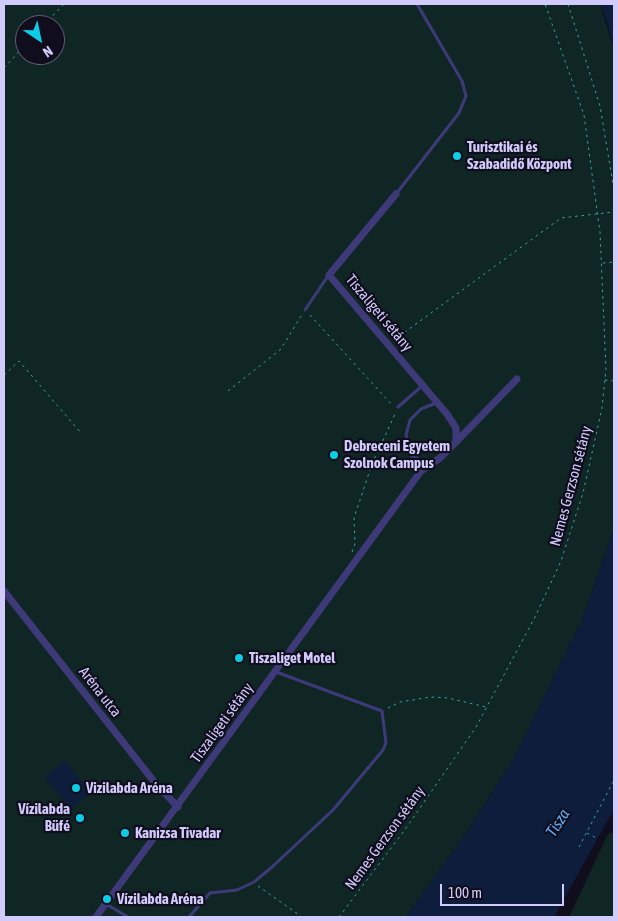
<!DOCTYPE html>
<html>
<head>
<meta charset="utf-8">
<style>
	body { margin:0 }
	#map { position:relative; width:618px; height:921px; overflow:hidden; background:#100d1c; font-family:"Asap Condensed",sans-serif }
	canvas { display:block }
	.frame { position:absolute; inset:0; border:5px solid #d1cbfc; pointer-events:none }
	.north { position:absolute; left:15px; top:15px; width:50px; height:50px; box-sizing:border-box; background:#100d1c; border:1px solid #5d5976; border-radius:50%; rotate:146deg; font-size:14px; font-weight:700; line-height:20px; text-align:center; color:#d1cbfc }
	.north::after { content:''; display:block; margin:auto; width:18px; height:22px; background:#0dcce6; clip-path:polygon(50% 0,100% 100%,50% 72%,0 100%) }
	.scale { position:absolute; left:440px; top:884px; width:124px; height:22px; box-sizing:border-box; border:2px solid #d1cbfc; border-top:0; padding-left:6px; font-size:15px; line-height:18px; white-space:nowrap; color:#d1cbfc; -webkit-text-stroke:4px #100d1c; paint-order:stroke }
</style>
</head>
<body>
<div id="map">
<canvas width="618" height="921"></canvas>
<div class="frame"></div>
<div class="north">N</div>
<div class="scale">100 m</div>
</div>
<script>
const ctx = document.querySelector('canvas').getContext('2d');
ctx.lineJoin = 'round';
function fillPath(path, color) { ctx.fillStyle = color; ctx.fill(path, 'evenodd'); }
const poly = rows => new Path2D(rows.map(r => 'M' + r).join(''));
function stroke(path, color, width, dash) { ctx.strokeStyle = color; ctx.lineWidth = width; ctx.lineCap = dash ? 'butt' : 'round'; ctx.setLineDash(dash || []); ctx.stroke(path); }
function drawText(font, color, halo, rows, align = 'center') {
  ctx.font = font + ' "Asap Condensed",sans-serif'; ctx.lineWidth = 4.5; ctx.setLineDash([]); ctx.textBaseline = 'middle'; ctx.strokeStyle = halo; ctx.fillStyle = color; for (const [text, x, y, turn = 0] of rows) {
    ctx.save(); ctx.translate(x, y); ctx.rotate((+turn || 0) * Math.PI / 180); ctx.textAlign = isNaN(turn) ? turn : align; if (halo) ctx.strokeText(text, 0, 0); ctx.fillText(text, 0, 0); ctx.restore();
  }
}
fillPath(poly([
	[4,4,600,4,614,49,614,529,582,620,512,762,464,836,406,917,4,917],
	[25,25,55,25,55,55,25,55],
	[614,832,614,917,569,917,608,834]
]), '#102625');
fillPath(poly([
	[600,4,614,4,614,49,607,22],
	[614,529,614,809,554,917,406,917,464,836,512,762,582,620],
	[65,761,91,793,71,809,44,777]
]), '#0d1d3b');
stroke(poly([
	[568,4,600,106,614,190],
	[44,25,64,4],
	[4,68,25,45],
	[603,263,614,262],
	[310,315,393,406],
	[394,340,561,218,614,212],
	[4,375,19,361,81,433],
	[605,380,614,381],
	[228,391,281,349,301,316],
	[352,552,355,544,354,518,372,464,396,412],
	[388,708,400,702,431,697,448,698,486,707],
	[587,833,598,839],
	[579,847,614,780],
	[258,886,302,917],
	[339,917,404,831,476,727,535,617,561,561,583,493,602,408,606,369,600,232,584,115,545,4]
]), '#34a7a2', 1, [2.5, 4]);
stroke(poly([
	[396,194,459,113,466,96,462,81,417,4],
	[305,310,328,276],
	[398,407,422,386],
	[410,449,406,435,410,420,421,409,436,403],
	[106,904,128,917],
	[189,917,210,893,237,890,254,882,272,867,333,810,383,750,386,743,382,711,276,672]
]), '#3e3a79', 3);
stroke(poly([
	[456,442,517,379],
	[411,450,421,471],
	[4,591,156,784,178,807],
	[96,917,421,471,440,458,456,442,456,428,447,414,329,275,396,194]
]), '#3e3a79', 7);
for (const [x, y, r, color] of [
	[457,156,5,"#0dcce6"],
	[334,455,5,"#0dcce6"],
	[239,658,5,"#0dcce6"],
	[76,788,5,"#0dcce6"],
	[80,818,5,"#0dcce6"],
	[125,833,5,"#0dcce6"],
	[107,899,5,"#0dcce6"]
]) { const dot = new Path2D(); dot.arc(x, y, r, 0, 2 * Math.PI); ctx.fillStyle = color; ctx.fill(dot); stroke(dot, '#100d1c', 2); }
drawText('bold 15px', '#d1cbfc', '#100d1c', [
	["Turisztikai és",467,147],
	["Szabadidő Központ",467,164],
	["Debreceni Egyetem",344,446],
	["Szolnok Campus",344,463],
	["Tiszaliget Motel",249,658],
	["Vizilabda Aréna",86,788],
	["Vízilabda",70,809,"right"],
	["Büfé",70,826,"right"],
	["Kanizsa Tivadar",135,833],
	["Vízilabda Aréna",117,899]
], 'left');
drawText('15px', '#d1cbfc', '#100d1c', [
	["Tiszaligeti sétány",379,313,50],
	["Nemes Gerzson sétány",571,486,-75],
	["Aréna utca",100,692,52],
	["Tiszaligeti sétány",222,723,-54],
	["Nemes Gerzson sétány",385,838,-54]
]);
drawText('italic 16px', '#5fadf6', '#100d1c', [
	["Tisza",558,823,-57]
]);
</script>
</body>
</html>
